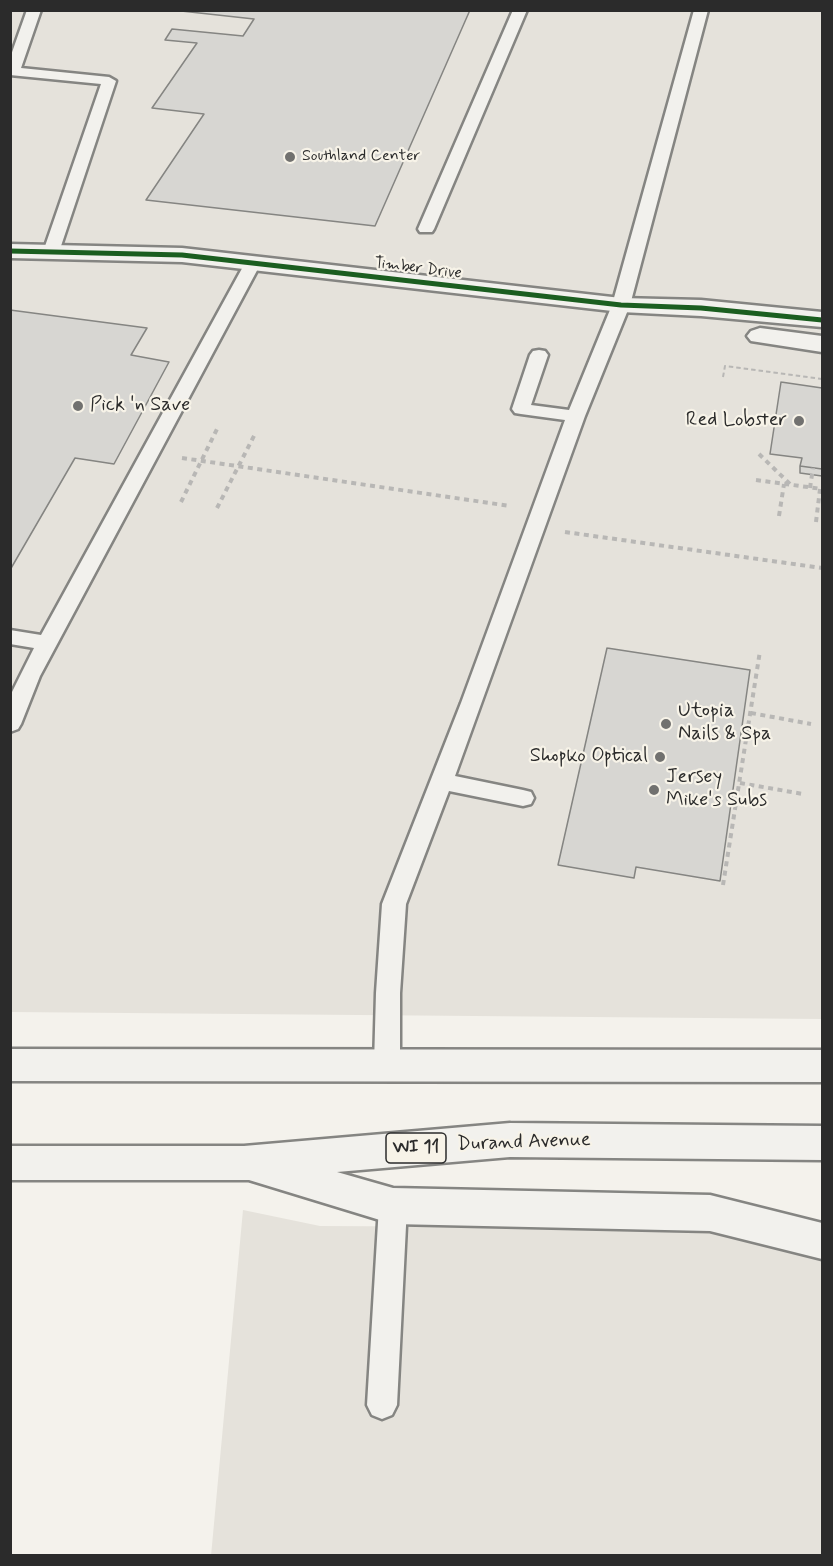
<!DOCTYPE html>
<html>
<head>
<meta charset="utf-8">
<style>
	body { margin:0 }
	#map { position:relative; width:833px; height:1566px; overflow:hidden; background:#f4f2ec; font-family:Mynerve,sans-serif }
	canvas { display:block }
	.frame { position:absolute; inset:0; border:12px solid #2b2b2b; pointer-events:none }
</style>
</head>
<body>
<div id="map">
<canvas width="833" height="1566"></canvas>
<div class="frame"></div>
</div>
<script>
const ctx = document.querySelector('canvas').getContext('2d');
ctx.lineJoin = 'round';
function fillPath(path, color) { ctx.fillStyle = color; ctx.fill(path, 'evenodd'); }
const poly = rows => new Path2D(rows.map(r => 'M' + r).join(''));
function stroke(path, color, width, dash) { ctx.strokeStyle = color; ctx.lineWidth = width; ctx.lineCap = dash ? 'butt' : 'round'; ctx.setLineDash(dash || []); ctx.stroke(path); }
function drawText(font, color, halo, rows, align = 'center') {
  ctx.font = font + ' Mynerve,sans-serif'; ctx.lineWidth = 4.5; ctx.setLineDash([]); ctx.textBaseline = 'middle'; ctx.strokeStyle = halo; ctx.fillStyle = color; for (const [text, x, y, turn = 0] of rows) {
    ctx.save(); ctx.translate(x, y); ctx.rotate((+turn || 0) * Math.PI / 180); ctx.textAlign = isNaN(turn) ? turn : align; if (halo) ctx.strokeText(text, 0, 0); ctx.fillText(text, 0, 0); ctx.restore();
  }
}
fillPath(poly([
	[11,11,822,11,822,1019,11,1012],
	[243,1210,320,1226,714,1228,822,1258,822,1555,211,1556]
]), '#e5e2db');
const building = poly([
	[172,10,470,10,375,226,146,200,204,114,152,108,197,43,165,40,172,29,243,36,254,19,172,10],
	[10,310,147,328,131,355,169,362,114,464,75,458,10,570,10,310],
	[781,382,822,388,822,469,800,466,802,458,770,454,781,382],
	[800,466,822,469,822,476,800,473,800,466],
	[607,648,750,670,720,881,636,867,634,878,558,865,607,648]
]);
fillPath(building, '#d7d6d2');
stroke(building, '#858582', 1.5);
const lane = poly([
	[27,10,41,10,21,68,109,77,116,81,59,252,51,257,43,252,101,84,10,75,10,58,27,10],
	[513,10,527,10,434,229,432,232,420,232,418,229,513,10],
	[694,10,708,10,630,305,585,416,455,776,523,790,531,792,534,798,531,804,523,806,449,791,406,904,400,993,400,1065,396,1073,387,1076,378,1073,374,1065,376,993,382,904,461,703,565,420,521,414,515,413,512,409,530,355,533,351,539,350,545,351,548,355,531,405,569,410,612,305,694,10],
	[253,258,261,263,40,676,21,724,18,729,10,732,10,696,34,648,10,644,10,630,41,635,245,263,253,258],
	[393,1194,403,1197,407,1206,397,1405,392,1415,382,1419,372,1415,367,1405,379,1206,383,1197,393,1194]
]);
const street = poly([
	[10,244,182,248,621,298,701,300,822,312,822,327,701,316,621,312,182,262,10,258,10,244],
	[760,328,822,336,822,352,751,341,747,336,751,331,760,328]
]);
const primary = poly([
	[10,1049,822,1050,822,1082,10,1081,10,1049],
	[510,1123,822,1126,822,1160,510,1157,337,1172,393,1188,710,1195,822,1223,822,1259,710,1231,393,1224,249,1180,10,1180,10,1146,244,1146,510,1123]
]);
stroke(lane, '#858582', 5);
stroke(street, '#858582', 5);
stroke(primary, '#858582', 5);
stroke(poly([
	[723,377,725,366,822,379]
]), '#b8b7b5', 2, [4.5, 3]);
stroke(poly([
	[759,454,791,485],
	[182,458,510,506],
	[756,480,822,489],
	[810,488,813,468],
	[181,502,218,427],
	[217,508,256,432],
	[779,516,784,484],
	[816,522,820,489],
	[565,532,822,568],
	[751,713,811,724],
	[740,783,803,794],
	[723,885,760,651]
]), '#b8b7b5', 4, [5, 4.5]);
fillPath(lane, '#f2f1ed');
fillPath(street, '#f2f1ed');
fillPath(primary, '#f2f1ed');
stroke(poly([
	[10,251,182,255,621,305,701,308,822,320]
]), '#1b5e20', 5);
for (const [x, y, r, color] of [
	[290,157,6,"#71716f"],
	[78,406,6,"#71716f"],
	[799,421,6,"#71716f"],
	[666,724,6,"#71716f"],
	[660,757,6,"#71716f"],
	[654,790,6,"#71716f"]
]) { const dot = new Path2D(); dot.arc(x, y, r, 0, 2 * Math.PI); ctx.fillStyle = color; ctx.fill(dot); stroke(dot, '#f7f3e8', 2); }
drawText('16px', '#2b2b2b', '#f7f3e8', [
	["Southland Center",302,157]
], 'left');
drawText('16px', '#2b2b2b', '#f7f3e8', [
	["Timber Drive",418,269,7]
]);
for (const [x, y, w] of [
	[416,1148,60]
]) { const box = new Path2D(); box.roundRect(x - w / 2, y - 15, w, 30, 4.5); ctx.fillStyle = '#f7f3e8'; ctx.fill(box); stroke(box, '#2b2b2b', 1.5); }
drawText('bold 18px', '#2b2b2b', null, [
	["WI 11",416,1148]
]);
drawText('20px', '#2b2b2b', '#f7f3e8', [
	["Pick 'n Save",90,406],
	["Red Lobster",787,421,"right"],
	["Utopia",678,712],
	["Nails & Spa",678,735],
	["Shopko Optical",648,757,"right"],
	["Jersey",666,778],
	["Mike's Subs",666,801]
], 'left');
drawText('20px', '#2b2b2b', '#f7f3e8', [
	["Durand Avenue",524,1143,-2]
]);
</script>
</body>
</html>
